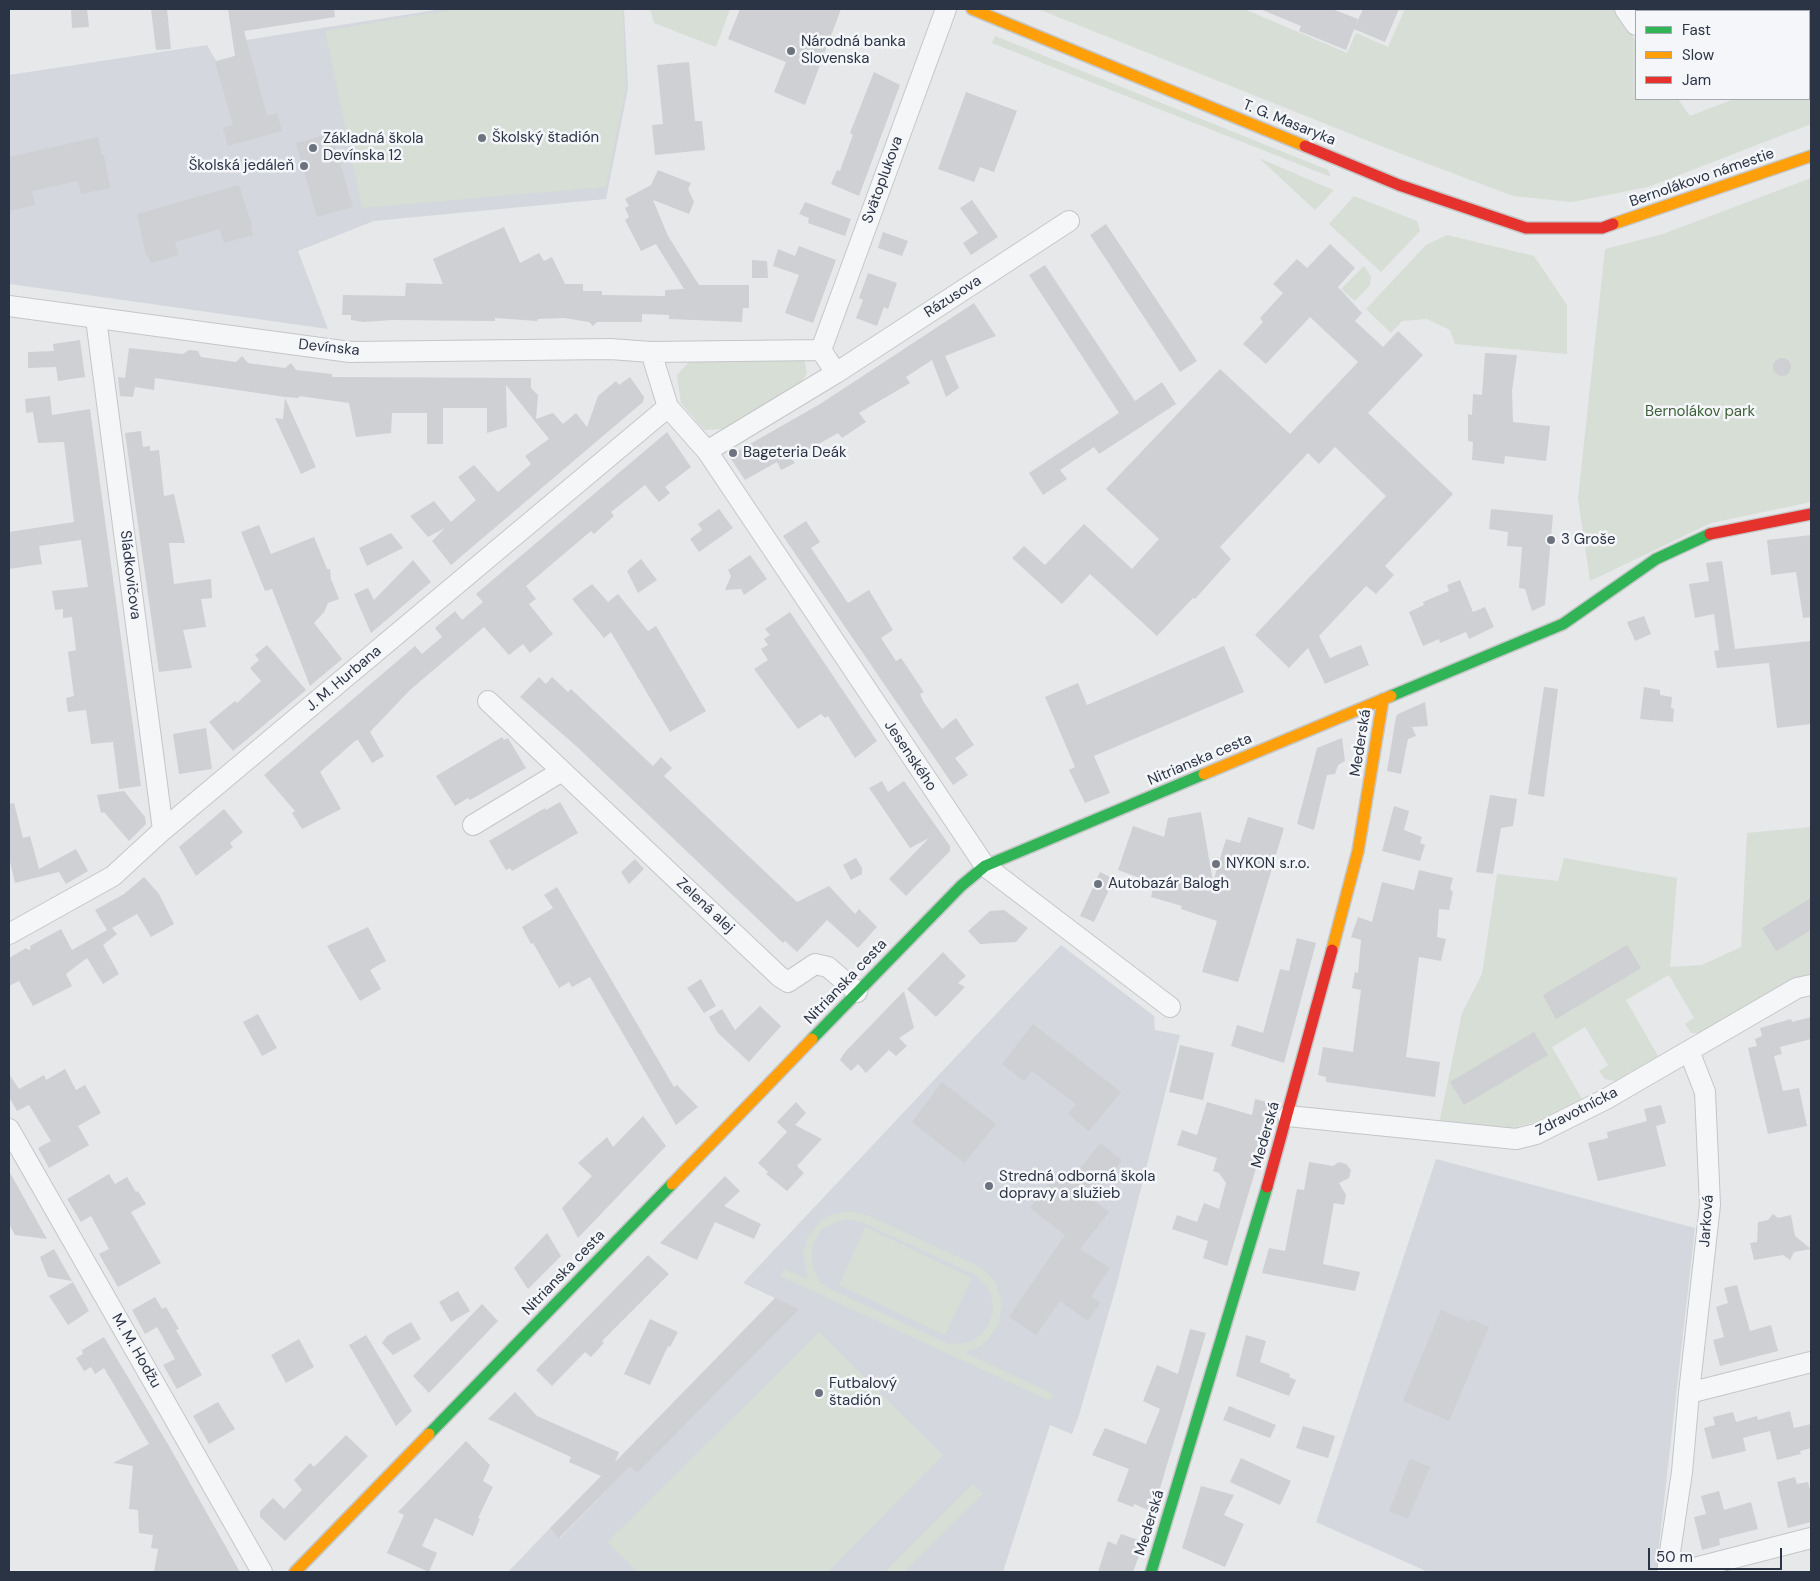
<!DOCTYPE html>
<html>
<head>
<meta charset="utf-8">
<style>
	body { margin:0 }
	#map { position:relative; width:1820px; height:1581px; overflow:hidden; background:#e6e8ea; font-family:"DM Sans",sans-serif }
	canvas { display:block }
	.frame { position:absolute; inset:0; border:10px solid #2b3445; pointer-events:none }
	.legend { position:absolute; left:1635px; top:10px; width:175px; height:90px; box-sizing:border-box; background:#f4f6f9; border:1px solid #a4a8b1; margin:0; padding:6px 9px; list-style:none; font-size:15px; color:#2b3445 }
	.legend li { display:flex; align-items:center; gap:10px; height:25px }
	.legend b { width:25px; border:1px solid #a4a8b1 }
	.scale { position:absolute; left:1648px; top:1548px; width:134px; height:22px; box-sizing:border-box; border:2px solid #2b3445; border-top:0; padding-left:6px; font-size:15px; line-height:18px; white-space:nowrap; color:#2b3445; -webkit-text-stroke:4px #f4f6f9; paint-order:stroke }
</style>
</head>
<body>
<div id="map">
<canvas width="1820" height="1581"></canvas>
<div class="frame"></div>
<ul class="legend">
<li><b style="height:6px;background:#30b455"></b>Fast</li>
<li><b style="height:6px;background:#ff9f0a"></b>Slow</li>
<li><b style="height:6px;background:#e5322d"></b>Jam</li>
</ul>
<div class="scale">50 m</div>
</div>
<script>
const ctx = document.querySelector('canvas').getContext('2d');
ctx.lineJoin = 'round';
function fillPath(path, color) { ctx.fillStyle = color; ctx.fill(path, 'evenodd'); }
const poly = rows => new Path2D(rows.map(r => 'M' + r).join(''));
function stroke(path, color, width, dash) { ctx.strokeStyle = color; ctx.lineWidth = width; ctx.lineCap = dash ? 'butt' : 'round'; ctx.setLineDash(dash || []); ctx.stroke(path); }
function drawText(font, color, halo, rows, align = 'center') {
  ctx.font = font + ' "DM Sans",sans-serif'; ctx.lineWidth = 5; ctx.setLineDash([]); ctx.textBaseline = 'middle'; ctx.strokeStyle = halo; ctx.fillStyle = color; for (const [text, x, y, turn = 0] of rows) {
    ctx.save(); ctx.translate(x, y); ctx.rotate((+turn || 0) * Math.PI / 180); ctx.textAlign = isNaN(turn) ? turn : align; if (halo) ctx.strokeText(text, 0, 0); ctx.fillText(text, 0, 0); ctx.restore();
  }
}
fillPath(poly([
	[442,9,624,9,628,88,606,199,374,221,298,251,328,329,10,284,9,75,207,45,216,61,249,52,246,40],
	[1061,945,1154,1016,1155,1030,1180,1035,1116,1287,1079,1415,1072,1434,1050,1425,1003,1572,508,1572,550,1528,560,1538,630,1467,637,1473,775,1298,743,1283],
	[1436,1159,1695,1228,1656,1572,1428,1572,1316,1522]
]), '#d4d7dd');
fillPath(poly([
	[455,9,623,9,626,89,606,187,362,208,325,31],
	[650,9,730,9,716,47,654,23],
	[1038,9,1244,9,1347,53,1356,33,1388,47,1405,9,1613,9,1636,41,1636,99,1678,99,1690,116,1734,99,1809,99,1809,69,1811,68,1811,124,1648,187,1572,202,1513,196,1386,148],
	[1635,9,1811,9,1811,24,1809,25,1809,11,1637,11],
	[995,36,1328,170,1331,177,992,43],
	[1259,158,1333,190,1333,191,1315,210],
	[1811,178,1811,502,1711,523,1590,581,1578,498,1605,249,1663,234],
	[1354,196,1417,221,1420,231,1381,272,1329,224],
	[1447,235,1534,256,1567,305,1567,354,1455,344,1450,330,1427,319,1402,321,1391,333,1366,309,1426,245],
	[1364,266,1371,277,1370,285,1355,301,1341,289],
	[804,358,807,373,799,386,724,429,704,430,681,403,677,375,691,360],
	[1811,827,1811,979,1703,1033,1691,1033,1685,1024,1694,1018,1669,975,1626,1000,1658,1056,1615,1081,1605,1079,1599,1071,1608,1065,1585,1027,1552,1047,1582,1099,1535,1122,1512,1128,1497,1130,1439,1124,1462,1013,1482,974,1497,874,1558,881,1564,858,1677,878,1670,967,1702,965,1741,947,1747,833],
	[847,1211,867,1215,978,1266,987,1273,995,1281,1002,1302,999,1324,988,1340,981,1346,964,1352,1053,1394,1050,1401,780,1276,784,1269,808,1279,803,1254,808,1236,820,1221,828,1216],
	[847,1219,866,1224,975,1275,987,1287,991,1295,993,1312,987,1328,974,1340,966,1343,949,1344,828,1288,820,1282,812,1265,812,1246,821,1230,838,1221],
	[865,1227,972,1278,945,1335,839,1285],
	[819,1332,943,1455,828,1572,638,1572,607,1542],
	[973,1484,983,1494,904,1572,885,1572]
]), '#d6ded6');
fillPath(poly([
	[71,9,87,9,89,27,72,28],
	[151,9,167,9,171,49,156,50],
	[228,9,334,9,335,17,244,31,267,116,277,113,282,131,228,146,223,128,233,125,215,62,235,56],
	[740,9,841,9,805,105,774,92,786,62,728,39],
	[1260,9,1332,9,1358,19,1346,50,1299,31,1301,26],
	[1363,9,1399,9,1385,42,1354,29],
	[689,62,695,121,702,121,705,150,655,155,652,125,663,124,657,65],
	[874,72,900,85,859,196,831,184,837,170,840,171,842,165,853,135,850,133],
	[966,92,1017,111,994,172,980,167,974,182,938,169],
	[331,133,353,207,317,217,296,143],
	[98,137,102,155,104,155,110,188,81,194,78,181,32,191,35,205,9,211,9,157],
	[658,170,691,183,688,189,694,202,689,214,653,200,668,236,699,285,749,285,749,308,743,308,742,322,669,319,669,315,642,314,642,322,597,322,593,326,589,322,564,318,538,319,537,321,495,318,495,321,392,320,364,322,351,320,351,315,342,315,343,295,405,296,406,283,443,284,433,259,504,227,520,263,539,253,544,261,552,257,565,284,583,284,583,291,602,291,602,295,665,296,665,290,684,289,656,244,641,251,625,220,629,217,625,208,629,206,625,199,651,185],
	[239,185,252,226,251,227,253,235,224,243,220,229,175,242,179,255,151,263,148,256,146,256,137,214],
	[972,200,998,237,971,255,963,243,978,233,960,208],
	[805,202,851,219,845,236,808,223,809,218,799,214],
	[1106,224,1197,361,1180,372,1090,235],
	[883,232,908,241,902,256,878,248],
	[1330,244,1355,268,1338,287,1362,313,1355,321,1383,347,1398,331,1423,355,1368,413,1453,494,1385,566,1394,575,1376,594,1366,586,1319,636,1330,658,1361,645,1369,665,1325,684,1308,648,1289,668,1255,635,1386,496,1335,447,1319,464,1308,453,1220,547,1231,559,1195,599,1193,598,1157,636,1090,574,1062,604,1012,558,1024,546,1045,565,1084,524,1132,569,1159,539,1106,489,1220,369,1290,434,1358,362,1310,317,1266,364,1243,344,1263,322,1260,318,1283,293,1273,284,1297,259,1307,268],
	[799,246,836,260,813,323,785,313,799,275,773,266,778,249,795,256],
	[752,260,767,261,768,278,752,278],
	[1045,265,1135,401,1162,382,1176,404,1099,454,1094,447,1060,470,1067,479,1043,495,1029,473,1119,413,1029,275],
	[868,273,897,283,888,309,884,307,877,326,856,318,863,300,859,298],
	[974,303,996,336,945,356,959,388,946,397,932,360,906,377,910,383,859,413,866,422,842,438,838,433,792,459,795,463,781,470,777,462,745,480,729,456,820,404],
	[80,340,85,377,58,381,56,367,28,368,28,352,54,351,53,344],
	[129,348,183,354,189,350,198,351,201,357,236,362,242,356,248,363,285,368,291,363,296,370,332,374,332,377,531,378,531,388,538,395,536,419,553,413,563,424,576,413,587,427,598,396,616,381,619,385,630,377,644,397,643,402,451,565,432,541,445,528,428,537,410,516,434,501,451,522,476,500,458,477,474,465,498,492,531,464,525,456,549,439,506,385,507,427,487,433,487,408,443,408,443,444,427,444,427,413,392,413,391,433,356,437,349,403,299,396,299,398,285,397,155,378,154,390,135,387,133,397,120,396,118,377,125,378],
	[1485,353,1517,355,1512,391,1513,422,1550,426,1546,461,1505,456,1504,464,1472,460,1473,442,1468,441,1468,414,1472,415,1473,394,1482,395],
	'1773 367a9 9 0 1 1 18 0a9 9 0 1 1-18 0Z',
	[50,396,52,415,90,409,141,786,119,789,113,742,91,744,86,710,68,712,66,698,74,696,68,652,76,650,72,617,63,618,63,609,55,610,52,591,88,587,81,540,39,546,42,564,9,569,9,532,74,522,64,442,38,443,33,412,26,413,25,399],
	[285,398,316,467,301,474,275,418,283,419],
	[141,431,143,447,150,446,150,451,159,450,164,496,174,494,185,543,169,543,174,584,211,579,212,598,201,599,206,627,183,630,192,668,159,672,125,433],
	[667,432,691,467,665,487,670,493,659,502,645,485,611,512,614,516,594,534,591,531,526,586,536,599,529,604,553,634,530,653,523,644,509,655,484,627,410,690,370,732,384,756,372,763,358,740,355,741,320,772,341,809,302,829,292,813,295,811,264,775,415,646,422,654,442,637,435,628,455,611,462,620,483,602,476,594],
	[719,509,733,528,699,552,690,539,702,530,698,524],
	[1491,509,1553,515,1545,605,1532,611,1525,589,1519,588,1522,547,1507,546,1508,532,1489,529],
	[806,521,820,542,811,548,848,603,869,590,893,630,881,638,896,661,901,658,924,692,920,694,923,701,942,729,956,718,974,745,955,758,968,775,953,785,783,536],
	[259,525,271,554,314,537,327,569,330,569,331,579,339,599,328,603,324,612,314,623,342,659,310,686,272,589,265,591,241,532],
	[391,533,403,548,367,566,359,548],
	[1811,535,1811,617,1803,618,1796,572,1771,575,1767,540],
	[750,555,767,579,744,595,741,589,725,590,731,576,728,570],
	[641,559,657,580,638,593,627,571],
	[413,560,431,582,371,633,354,594,368,588,374,600],
	[1722,561,1735,649,1811,641,1811,724,1777,728,1769,663,1717,668,1714,651,1719,650,1714,614,1695,618,1689,584,1709,581,1706,563],
	[1460,580,1473,612,1485,607,1494,627,1469,639,1466,632,1440,643,1439,639,1423,646,1409,612,1424,605,1423,602,1449,591,1447,585],
	[592,584,608,602,618,594,648,631,656,626,706,711,670,732,611,632,604,638,572,599],
	[790,612,877,741,855,758,828,716,825,718,821,714,798,729,754,669,768,660,761,649,768,645,764,639,770,635,765,629],
	[1644,616,1651,634,1635,641,1627,622],
	[267,645,306,690,233,751,209,722,235,701,237,703,261,681,250,668,259,660,255,655],
	[1224,646,1244,692,1094,756,1110,793,1085,803,1069,770,1075,767,1045,697,1078,683,1087,705],
	[539,677,546,684,552,677,568,692,571,689,653,766,661,757,672,768,664,776,797,902,829,886,855,914,859,909,877,927,858,948,827,920,797,952,785,941,783,943,575,745,520,697],
	[1544,687,1558,689,1544,797,1528,794],
	[1644,687,1660,690,1660,695,1672,697,1671,708,1674,709,1673,722,1640,719],
	[1425,702,1428,726,1412,727,1416,736,1408,739,1401,774,1387,771,1396,717,1398,714],
	[206,728,212,769,179,774,173,734],
	[502,737,504,740,508,738,526,768,470,800,468,798,455,806,436,776],
	[1342,738,1345,761,1338,765,1335,774,1327,775,1314,830,1297,824,1317,748],
	[882,781,888,792,904,781,950,846,950,851,906,896,889,879,929,838,910,848,869,788],
	[124,791,145,817,146,824,129,841,104,812,101,813,97,795],
	[1490,795,1517,799,1513,826,1501,828,1493,874,1476,872],
	[560,802,578,833,512,871,510,868,506,870,489,841,545,808,546,810],
	[14,803,23,838,30,836,39,869,76,849,88,871,66,884,59,872,15,883,9,857,9,804],
	[1394,806,1409,811,1404,830,1422,837,1420,843,1425,845,1420,861,1382,851],
	[224,809,243,832,230,843,233,847,196,876,179,847],
	[1201,812,1213,882,1226,839,1240,843,1248,817,1284,828,1238,982,1202,972,1217,921,1181,909,1182,906,1151,897,1154,883,1118,870,1133,826,1164,837,1168,818],
	[856,858,862,868,862,874,851,880,843,865],
	[635,859,644,869,629,884,621,872],
	[1419,870,1453,878,1450,889,1453,892,1449,910,1439,909,1437,937,1446,939,1441,961,1419,957,1406,1057,1440,1062,1435,1097,1326,1082,1326,1077,1318,1075,1323,1047,1353,1052,1361,990,1352,988,1355,972,1358,973,1361,940,1351,937,1358,917,1372,922,1382,882,1414,890],
	[1100,872,1114,879,1094,922,1080,916],
	[144,877,159,894,174,924,151,937,137,914,112,928,117,934,103,945,119,974,103,984,87,958,66,974,72,986,33,1006,19,981,9,986,9,958,26,948,28,950,31,949,30,946,61,929,72,950,107,930,95,910,124,894],
	[557,887,674,1087,677,1085,698,1107,676,1125,590,977,572,987,569,982,559,988,533,943,531,944,522,927,553,908,544,895],
	[1811,898,1811,930,1776,951,1762,928],
	[1004,910,1028,928,1016,942,980,944,968,931,990,911],
	[368,927,386,961,370,970,381,989,360,1001,327,946],
	[1297,938,1316,943,1284,1063,1231,1046,1237,1025,1263,1033,1280,969,1289,971],
	[1627,945,1641,968,1556,1019,1543,995],
	[943,952,966,976,958,983,965,987,936,1017,907,989],
	[701,979,716,1006,704,1013,687,988],
	[904,991,914,1028,899,1038,907,1046,896,1056,889,1050,866,1073,858,1064,851,1071,840,1060,845,1052],
	[760,1006,781,1026,749,1062,718,1033,709,1017,722,1009,735,1030],
	[258,1014,277,1048,262,1056,243,1022],
	[1811,1017,1811,1039,1780,1047,1782,1054,1774,1056,1783,1091,1799,1088,1807,1126,1768,1134,1748,1048,1757,1046,1755,1039,1762,1036,1760,1028,1791,1019,1792,1022],
	[1033,1024,1121,1092,1089,1131,1068,1114,1076,1104,1032,1071,1024,1081,1002,1064],
	[1534,1032,1548,1055,1464,1105,1450,1082],
	[1180,1045,1214,1053,1203,1100,1169,1092],
	[65,1069,76,1090,85,1085,101,1113,78,1126,89,1145,49,1168,38,1148,51,1141,29,1105,17,1111,9,1097,9,1074,19,1089,44,1075,46,1080],
	[942,1082,996,1124,964,1163,912,1122],
	[1255,1099,1275,1104,1227,1266,1203,1258,1208,1241,1172,1229,1177,1215,1197,1222,1204,1203,1219,1209,1226,1183,1219,1173,1213,1171,1217,1158,1177,1145,1182,1130,1197,1135,1207,1102,1252,1115],
	[796,1102,806,1113,795,1125,822,1139,797,1166,804,1173,787,1191,766,1174,768,1172,758,1163,787,1132,777,1122],
	[1661,1105,1666,1123,1656,1126,1666,1166,1598,1181,1588,1143,1608,1138,1607,1132,1647,1121,1644,1109],
	[643,1116,666,1146,578,1238,562,1208,592,1176,578,1163,607,1137,613,1147],
	[1100,1143,1122,1160,1092,1199,1109,1212,1080,1249,1110,1268,1091,1296,1100,1303,1088,1321,1060,1301,1036,1335,1009,1317,1065,1235,1030,1208,1057,1172,1070,1182],
	[1309,1162,1333,1166,1339,1162,1346,1164,1351,1170,1349,1178,1339,1183,1346,1195,1344,1205,1334,1203,1323,1264,1360,1272,1355,1291,1262,1273,1269,1248,1285,1251,1297,1189,1304,1190],
	[9,1171,47,1239,15,1235,9,1224],
	[109,1174,115,1184,127,1177,136,1192,138,1191,146,1204,131,1212,161,1263,118,1287,99,1254,109,1249,91,1216,81,1222,67,1199],
	[725,1176,740,1191,724,1206,761,1224,754,1239,715,1222,697,1260,660,1243],
	[1773,1214,1778,1218,1791,1215,1795,1236,1811,1249,1794,1252,1790,1260,1783,1255,1754,1260,1750,1243,1757,1242,1758,1222,1768,1220],
	[547,1233,561,1256,528,1289,514,1268],
	[54,1249,72,1281,48,1277,40,1257],
	[648,1255,669,1274,602,1341,604,1343,591,1357,585,1352,552,1386,536,1370],
	[73,1282,89,1311,68,1325,49,1296],
	[1737,1285,1750,1331,1771,1325,1778,1351,1720,1366,1713,1340,1724,1337,1716,1307,1728,1303,1724,1288],
	[458,1291,470,1311,451,1322,439,1302],
	[155,1297,162,1309,166,1307,179,1329,176,1330,202,1375,177,1389,163,1365,175,1359,157,1327,145,1334,132,1310],
	[775,1298,799,1309,637,1473,630,1467,559,1538,550,1528,601,1476,569,1462,571,1457,488,1419,515,1392,537,1416,619,1452,615,1462],
	[482,1304,498,1321,429,1393,413,1376],
	[1441,1310,1469,1322,1470,1319,1489,1327,1449,1421,1403,1401],
	[650,1319,678,1332,670,1347,668,1346,650,1385,624,1374],
	[411,1322,421,1339,393,1355,382,1343,387,1336],
	[1190,1329,1206,1333,1153,1512,1134,1504,1133,1507,1117,1501,1129,1469,1092,1455,1105,1428,1146,1444,1160,1409,1143,1401,1157,1365,1178,1374],
	[366,1335,412,1411,396,1426,349,1345],
	[1246,1335,1266,1341,1260,1362,1290,1374,1289,1377,1296,1380,1289,1396,1236,1376],
	[104,1337,169,1446,240,1572,154,1572,158,1549,151,1548,153,1535,139,1533,138,1510,129,1509,133,1466,113,1463,149,1444,104,1368,95,1374,91,1367,84,1371,76,1358,83,1354,82,1350],
	[299,1339,314,1367,286,1383,271,1355],
	[218,1402,235,1429,209,1444,193,1416],
	[1229,1406,1276,1425,1270,1438,1223,1420],
	[1790,1411,1794,1428,1811,1424,1811,1448,1800,1451,1801,1454,1777,1460,1770,1431,1743,1438,1746,1451,1712,1459,1704,1428,1715,1425,1713,1417,1733,1412,1736,1422,1757,1416,1758,1420],
	[1303,1426,1335,1436,1328,1458,1296,1448],
	[346,1435,368,1456,285,1541,260,1517,260,1511,273,1498,284,1509,302,1490,294,1480,310,1463,314,1467],
	[466,1441,490,1465,483,1481,493,1487,478,1518,480,1519,473,1536,435,1518,422,1546,437,1553,429,1572,387,1553,404,1515,398,1512],
	[1241,1458,1291,1481,1280,1505,1230,1482],
	[1410,1459,1430,1467,1408,1519,1389,1511],
	[1795,1477,1797,1484,1808,1482,1811,1494,1811,1522,1788,1528,1777,1482],
	[1201,1486,1234,1495,1224,1515,1244,1524,1225,1567,1182,1548],
	[1719,1491,1724,1510,1751,1502,1758,1529,1719,1539,1720,1545,1702,1550,1694,1517,1706,1514,1701,1496],
	[1121,1534,1144,1542,1133,1572,1098,1572,1108,1541,1116,1545]
]), '#ced0d3');
const street = poly([
	[1625,9,1636,25],
	[1809,46,1811,45],
	[9,306,350,352,610,349,651,352],
	[96,319,163,830],
	[821,350,946,9],
	[836,373,821,350,651,352,668,407,707,451,836,373,1069,221],
	[707,451,985,866,1170,1007],
	[488,701,780,977,788,982,815,964,828,967,857,992],
	[473,825,562,771],
	[9,934,113,876,163,830,668,407],
	[1288,1116,1516,1139,1536,1134,1606,1099,1797,988,1811,985],
	[9,1129,262,1572],
	[1689,1393,1811,1362],
	[1667,1572,1682,1472,1689,1393,1710,1205,1705,1092,1689,1051],
	[1679,1572,1811,1538]
]);
const fast = poly([
	[1391,696,1563,624,1656,559,1710,534],
	[812,1039,961,886,985,866,1204,774],
	[429,1434,672,1184],
	[1151,1572,1267,1187]
]);
const slow = poly([
	[972,9,1305,146],
	[1613,224,1811,156],
	[1204,774,1391,696],
	[1332,950,1358,851,1383,699],
	[672,1184,812,1039],
	[295,1572,429,1434]
]);
const jam = poly([
	[1305,146,1399,185,1526,228,1602,228,1613,224],
	[1710,534,1811,514],
	[1267,1187,1332,950]
]);
stroke(street, '#c4c6c8', 22);
stroke(fast, '#c4c6c8', 14);
stroke(slow, '#c4c6c8', 14);
stroke(jam, '#c4c6c8', 14);
stroke(street, '#f5f6f7', 20);
stroke(fast, '#30b455', 11);
stroke(slow, '#ff9f0a', 11);
stroke(jam, '#e5322d', 11);
for (const [x, y, r, color] of [
	[791,51,5,"#6c737f"],
	[482,138,5,"#6c737f"],
	[313,148,5,"#6c737f"],
	[304,166,5,"#6c737f"],
	[733,453,5,"#6c737f"],
	[1551,540,5,"#6c737f"],
	[1216,864,5,"#6c737f"],
	[1098,884,5,"#6c737f"],
	[989,1186,5,"#6c737f"],
	[819,1393,5,"#6c737f"]
]) { const dot = new Path2D(); dot.arc(x, y, r, 0, 2 * Math.PI); ctx.fillStyle = color; ctx.fill(dot); stroke(dot, '#f4f6f9', 2); }
drawText('15px', '#2b3445', '#f4f6f9', [
	["Národná banka",801,42],
	["Slovenska",801,59],
	["Školský štadión",492,138],
	["Základná škola",323,139],
	["Devínska 12",323,156],
	["Školská jedáleň",294,166,"right"],
	["Bageteria Deák",743,453],
	["3 Groše",1561,540],
	["NYKON s.r.o.",1226,864],
	["Autobazár Balogh",1108,884],
	["Stredná odborná škola",999,1177],
	["dopravy a služieb",999,1194],
	["Futbalový",829,1384],
	["štadión",829,1401]
], 'left');
drawText('15px', '#2b3445', '#f4f6f9', [
	["T. G. Masaryka",1289,123,22],
	["Bernolákovo námestie",1702,178,-19],
	["Svätoplukova",883,180,-70],
	["Rázusova",953,297,-33],
	["Devínska",329,348,6],
	["Sládkovičova",130,575,83],
	["J. M. Hurbana",344,679,-40],
	["Mederská",1361,743,-81],
	["Jesenského",910,756,56],
	["Nitrianska cesta",1200,760,-23],
	["Zelená alej",705,906,43],
	["Nitrianska cesta",846,982,-46],
	["Zdravotnícka",1577,1112,-27],
	["Mederská",1266,1135,-74],
	["Jarková",1707,1221,-86],
	["Nitrianska cesta",564,1273,-46],
	["M. M. Hodžu",136,1351,60],
	["Mederská",1150,1523,-73]
]);
drawText('15px', '#3f6138', '#f4f6f9', [
	["Bernolákov park",1700,412]
]);
</script>
</body>
</html>
